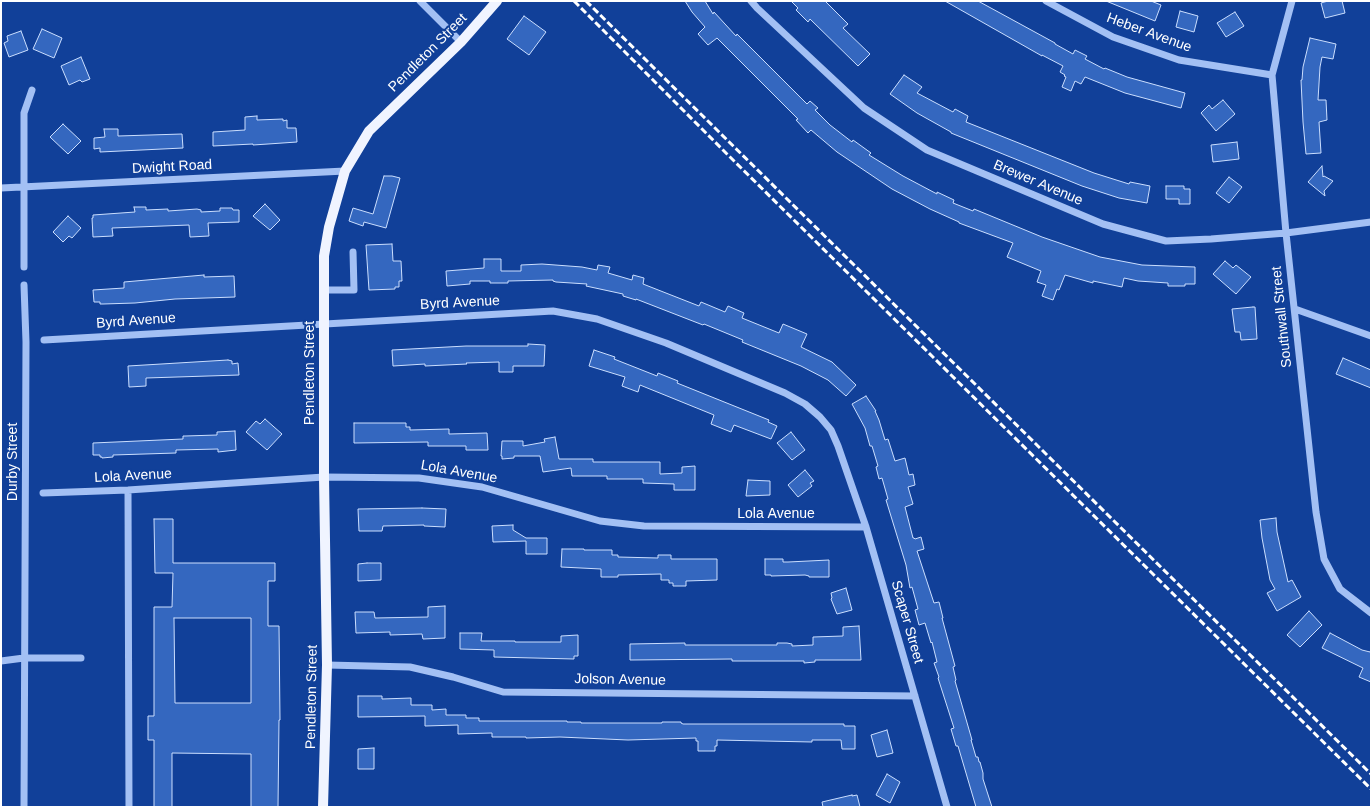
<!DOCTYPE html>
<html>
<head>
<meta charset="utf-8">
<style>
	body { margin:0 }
	#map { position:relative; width:1372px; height:808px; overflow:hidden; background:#114099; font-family:Arial,sans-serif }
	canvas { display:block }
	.frame { position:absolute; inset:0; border:2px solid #fff; pointer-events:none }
</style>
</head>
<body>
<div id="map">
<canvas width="1372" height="808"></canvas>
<div class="frame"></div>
</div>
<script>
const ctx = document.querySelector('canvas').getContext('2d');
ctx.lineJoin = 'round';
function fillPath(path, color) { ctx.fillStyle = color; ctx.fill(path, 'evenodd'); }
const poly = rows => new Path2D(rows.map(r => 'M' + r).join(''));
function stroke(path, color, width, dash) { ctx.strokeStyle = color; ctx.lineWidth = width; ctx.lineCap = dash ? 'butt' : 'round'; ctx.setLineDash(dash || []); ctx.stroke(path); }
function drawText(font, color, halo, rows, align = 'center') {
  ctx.font = font + ' Arial,sans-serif'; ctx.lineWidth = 4; ctx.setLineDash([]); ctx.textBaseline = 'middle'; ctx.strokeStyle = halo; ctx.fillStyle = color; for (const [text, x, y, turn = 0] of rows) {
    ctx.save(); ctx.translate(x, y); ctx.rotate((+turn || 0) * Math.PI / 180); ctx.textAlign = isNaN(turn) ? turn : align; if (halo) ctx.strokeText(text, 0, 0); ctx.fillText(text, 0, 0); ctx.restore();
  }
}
const building = poly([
	[685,1,705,1,713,14,714,12,736,36,737,34,807,104,810,101,818,108,815,110,830,125,852,142,853,140,871,153,869,155,903,176,937,194,937,192,954,200,953,203,973,211,974,209,1042,237,1100,257,1142,265,1195,267,1195,284,1185,284,1185,286,1168,286,1168,283,1138,281,1124,278,1122,287,1093,281,1093,283,1065,275,1059,290,1057,289,1053,300,1042,296,1046,285,1037,282,1041,271,1007,257,1013,243,959,223,959,222,930,209,892,189,837,152,811,130,808,133,796,120,798,119,717,38,708,45,698,34,705,27,692,12,685,1],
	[791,1,825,1,848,24,843,28,870,54,858,66,810,19,808,22,796,10,798,8,791,1],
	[945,1,978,1,1055,43,1055,44,1073,54,1075,50,1087,56,1085,59,1104,69,1105,68,1127,77,1185,93,1181,108,1125,93,1085,77,1081,84,1075,81,1071,91,1062,87,1066,77,1064,76,1065,75,1060,72,1063,66,1042,55,1042,56,945,1],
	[1106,1,1151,1,1161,5,1155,21,1106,1],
	[1328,1,1342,1,1345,13,1325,18,1321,3,1328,1],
	[1180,11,1198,16,1194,32,1176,27,1180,11],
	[1235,12,1244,26,1226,37,1217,23,1235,12],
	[524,16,546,32,529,55,507,39,524,16],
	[42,29,62,38,54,58,33,49,42,29],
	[21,31,28,50,9,57,4,43,8,41,7,36,21,31],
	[1310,38,1336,44,1333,59,1322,57,1320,67,1318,100,1326,100,1327,120,1319,122,1321,153,1306,154,1303,122,1301,80,1302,80,1303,67,1310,38],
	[81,57,90,79,82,82,80,80,69,85,61,66,81,57],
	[904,75,922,87,917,93,953,112,955,109,968,116,966,122,1094,173,1129,184,1130,182,1150,186,1147,203,1119,198,1082,186,951,133,951,132,917,113,890,94,904,75],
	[1223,100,1235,114,1216,131,1201,113,1209,105,1212,109,1223,100],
	[257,116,257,120,283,119,283,121,287,120,287,128,296,128,297,142,268,144,253,145,253,144,213,146,213,132,245,130,245,117,257,116],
	[63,124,81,141,68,154,50,137,63,124],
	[104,129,118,129,118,136,182,134,183,148,100,152,100,148,94,149,94,138,105,137,104,129],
	[1237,142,1239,159,1213,162,1211,145,1237,142],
	[1322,166,1323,177,1324,176,1333,181,1324,191,1325,196,1308,182,1322,166],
	[384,176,392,176,400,178,386,228,364,222,363,226,349,221,353,208,373,214,384,176],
	[1229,177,1242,187,1229,203,1216,193,1229,177],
	[1166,186,1184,186,1184,189,1190,189,1190,204,1179,204,1179,199,1166,199,1166,186],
	[265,204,280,220,270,230,253,216,265,204],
	[134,207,146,207,146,210,168,209,168,211,197,209,201,210,201,212,220,211,220,208,232,208,233,210,239,210,239,222,208,223,209,236,190,237,189,225,112,228,113,236,93,237,92,218,93,218,93,215,135,212,134,207],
	[68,216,81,228,72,238,69,236,63,242,53,232,68,216],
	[392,244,393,261,401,261,402,281,399,281,399,287,395,287,395,289,369,290,366,245,392,244],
	[484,259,501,259,501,271,521,271,521,265,542,264,582,267,597,270,598,265,610,267,608,273,632,280,633,275,644,278,643,284,699,306,701,302,725,312,728,306,744,313,742,318,779,333,783,324,807,334,801,347,832,362,856,385,846,396,828,380,801,366,742,342,743,340,704,324,703,325,636,299,636,300,623,296,623,294,586,286,587,284,556,282,553,281,553,280,508,281,508,283,490,283,490,281,470,281,470,284,447,286,446,271,484,268,484,259],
	[1225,261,1233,268,1236,265,1251,277,1236,294,1213,274,1225,261],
	[204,275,204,277,234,276,235,297,175,299,135,303,103,304,100,304,100,302,94,302,93,290,124,288,124,282,204,275],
	[1253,307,1255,307,1257,339,1241,340,1240,332,1235,332,1232,309,1253,307],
	[528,344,545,345,544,366,513,366,513,372,499,372,499,362,466,363,467,364,425,366,425,364,393,366,392,350,466,346,528,346,528,344],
	[594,350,615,357,614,359,657,376,658,373,678,381,677,383,769,420,768,422,777,426,771,439,734,425,731,432,711,424,714,415,640,385,638,392,622,386,625,377,589,366,594,350],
	[1343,358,1371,370,1371,388,1336,374,1343,358],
	[228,360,232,361,232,364,238,363,239,375,146,378,146,386,129,387,128,366,228,360],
	[866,396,876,411,875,411,879,420,885,440,888,439,895,461,905,458,909,475,913,474,915,485,908,487,913,504,905,507,913,538,914,538,915,539,921,537,924,549,917,551,934,603,939,602,943,618,942,618,955,666,953,667,956,680,955,681,972,740,971,740,976,757,978,757,979,762,980,762,983,773,983,779,992,807,976,807,958,746,956,746,951,729,954,728,938,678,939,677,934,663,937,662,932,642,931,643,925,623,919,625,915,610,918,609,912,587,910,588,906,565,886,500,888,499,882,478,879,479,876,467,878,466,872,446,870,446,865,428,852,404,866,396],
	[265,419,282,434,267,450,246,432,256,421,260,424,265,419],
	[354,423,406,423,406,427,410,427,410,430,449,429,449,434,487,433,488,450,466,450,466,446,428,446,428,442,354,443,354,423],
	[235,431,236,450,218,452,218,449,176,450,176,453,113,455,113,457,102,458,102,457,100,457,100,455,93,455,93,443,183,439,183,436,185,436,217,435,217,432,235,431],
	[791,432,805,450,792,460,777,443,791,432],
	[555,437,559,459,593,459,593,462,660,462,660,474,682,473,682,467,695,466,695,490,674,490,674,484,643,483,643,479,607,479,607,476,572,476,571,468,543,472,540,456,514,456,514,458,502,459,502,456,501,456,502,441,523,441,523,446,545,442,544,439,555,437],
	[805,470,814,481,810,483,812,486,798,497,788,485,805,470],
	[748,480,770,481,770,495,746,496,748,480],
	[422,508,446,509,445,527,424,526,424,525,383,526,382,531,359,531,358,509,422,508],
	[1276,518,1277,532,1288,582,1292,580,1301,597,1277,611,1267,593,1275,589,1270,580,1262,538,1260,520,1276,518],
	[154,519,173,519,173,563,275,563,275,581,268,581,268,626,279,626,280,720,279,720,278,807,251,807,251,754,172,753,172,807,154,807,154,740,148,740,148,716,154,716,154,607,172,607,173,573,155,573,154,519],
	[174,618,251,618,251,703,175,703,174,618],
	[513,525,513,530,526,538,547,538,547,554,526,554,526,541,493,542,492,526,513,525],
	[562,549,584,549,584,550,612,550,612,555,618,555,618,557,658,558,658,555,671,555,671,559,717,559,717,580,686,581,686,586,673,586,673,583,669,583,669,580,661,580,661,574,618,575,618,577,601,577,601,569,561,567,562,549],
	[765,559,783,559,783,562,788,562,829,560,829,577,809,577,809,576,805,575,771,576,771,575,765,575,765,559],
	[367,563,381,563,381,580,358,581,358,564,367,563],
	[846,588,852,610,837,614,831,599,832,598,831,593,846,588],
	[445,606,445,638,423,639,422,634,390,635,390,632,356,633,355,612,374,612,375,618,428,617,428,607,445,606],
	[1309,611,1322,625,1300,647,1287,635,1309,611],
	[859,626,861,660,815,660,815,662,804,663,804,661,732,661,732,659,630,660,630,644,685,643,685,645,777,645,777,643,787,643,792,644,792,646,813,645,813,637,843,636,843,627,859,626],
	[460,633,482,633,481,641,515,641,515,642,561,642,561,636,578,635,578,656,574,656,574,659,494,657,494,650,460,649,460,633],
	[1330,633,1362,650,1370,652,1371,650,1371,682,1359,677,1363,668,1322,648,1330,633],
	[358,696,382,696,382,699,411,698,411,705,432,705,432,710,446,709,446,715,466,715,466,718,479,718,479,721,567,721,567,722,581,722,581,723,662,723,662,722,681,722,681,723,683,724,844,724,844,726,855,726,855,749,842,749,841,740,812,740,812,742,717,740,717,746,715,746,715,751,698,751,698,741,696,741,696,738,628,740,560,737,526,738,526,737,492,737,492,733,458,734,458,725,425,726,425,716,358,717,358,696],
	[887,730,893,753,877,757,871,735,887,730],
	[374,748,374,769,358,769,358,749,374,748],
	[887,774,900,782,890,803,876,795,887,774],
	[852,795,852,796,857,795,860,807,823,807,822,802,852,795]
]);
fillPath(building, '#3467bf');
stroke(building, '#cbdefe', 1);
stroke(poly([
	[420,1,461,42],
	[751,1,757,8,864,108,927,150,1103,224,1166,241,1211,239,1286,233,1371,222],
	[1046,1,1113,37,1179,60,1272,75],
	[1292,1,1272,75,1286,233,1316,512,1324,559,1340,589,1371,613],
	[1,188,345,171],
	[24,267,24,113,32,90],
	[324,290,354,290,353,252],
	[1295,309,1371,336],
	[44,340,553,311,597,319,666,343,785,393,805,404,820,417,831,430,838,446,866,527,947,807],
	[128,490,129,807],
	[43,493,128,490,324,477,419,478,482,487,600,521,644,526,866,527],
	[1,661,24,658,81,658],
	[327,665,410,667,453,677,503,692,915,696],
	[24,807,26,342,24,285]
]), '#a3c0f4', 7);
stroke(poly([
	[323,807,327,665,324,477,324,256,329,227,345,171,369,131,461,42,497,1]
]), '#f0f4ff', 10);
stroke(poly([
	[574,1,728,155,1371,789],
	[586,1,1371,774]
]), '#fff', 3, [7, 3]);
drawText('14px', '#fff', '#114099', [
	["Heber Avenue",1149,33,20],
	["Pendleton Street",428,53,-45],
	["Dwight Road",172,167,-3],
	["Brewer Avenue",1038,183,23],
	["Byrd Avenue",460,303,-3],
	["Southwall Street",1282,317,-96],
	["Byrd Avenue",136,321,-4],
	["Pendleton Street",310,373,-90],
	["Durby Street",13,462,-90],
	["Lola Avenue",459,472,10],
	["Lola Avenue",133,476,-3],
	["Lola Avenue",776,514],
	["Scaper Street",907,622,74],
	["Jolson Avenue",620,680,1],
	["Pendleton Street",312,697,-89]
]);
</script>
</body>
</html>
